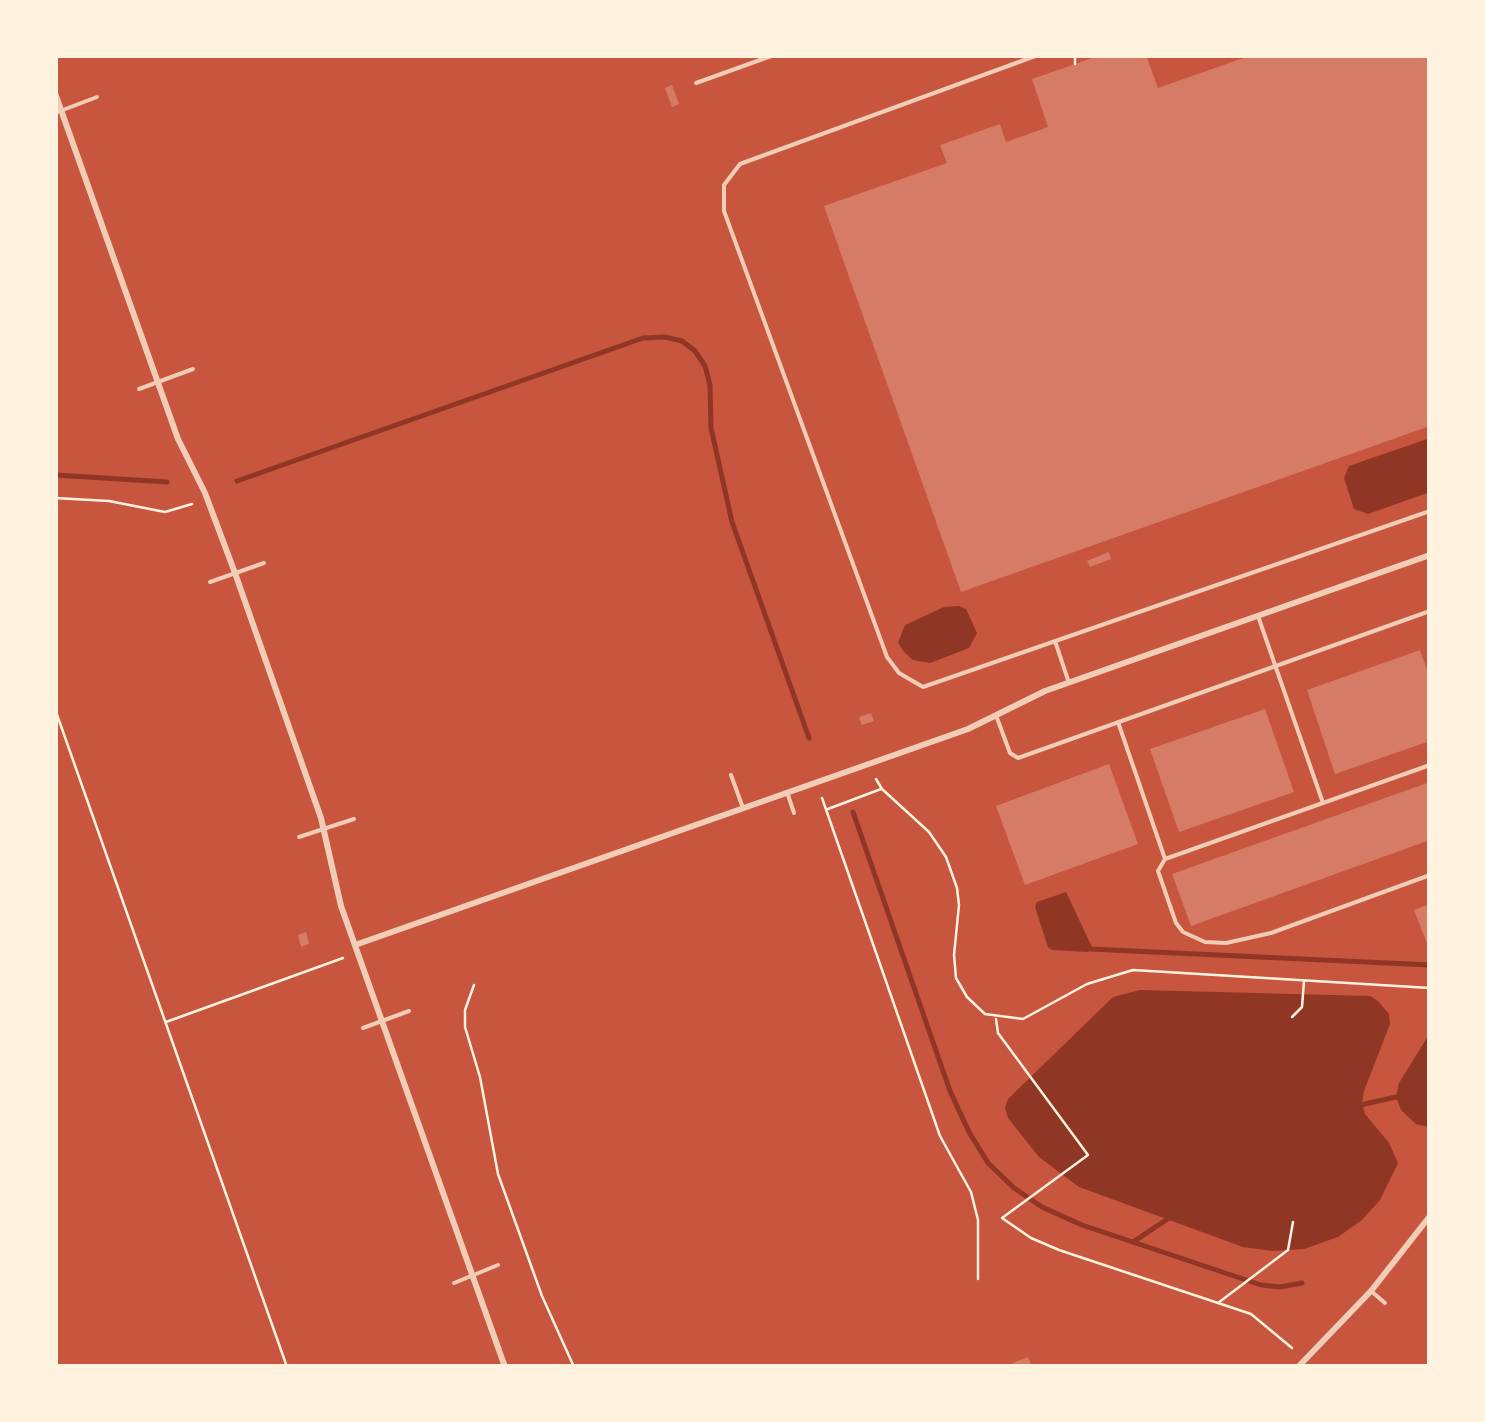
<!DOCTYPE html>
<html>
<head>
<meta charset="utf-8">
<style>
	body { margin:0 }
	#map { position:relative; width:1485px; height:1422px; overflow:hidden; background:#c8553d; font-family:Commissioner,sans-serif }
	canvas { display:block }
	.frame { position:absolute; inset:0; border:58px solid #fff3e0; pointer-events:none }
</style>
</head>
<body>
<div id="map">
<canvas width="1485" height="1422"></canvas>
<div class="frame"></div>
</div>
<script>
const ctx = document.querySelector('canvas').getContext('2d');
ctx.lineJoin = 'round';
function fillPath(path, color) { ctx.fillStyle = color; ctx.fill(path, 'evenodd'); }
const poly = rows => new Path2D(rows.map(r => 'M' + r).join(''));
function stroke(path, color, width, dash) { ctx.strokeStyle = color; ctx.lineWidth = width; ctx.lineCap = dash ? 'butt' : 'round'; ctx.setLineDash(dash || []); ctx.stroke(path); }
fillPath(poly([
	[1430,438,1430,492,1368,514,1354,509,1344,478,1349,466],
	[959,606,966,609,977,633,969,648,930,663,913,660,905,653,898,643,905,625,944,607],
	[1066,892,1092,947,1088,952,1052,950,1048,947,1035,907,1037,902],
	[1140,990,1370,996,1378,1001,1389,1014,1390,1024,1364,1091,1362,1103,1365,1114,1389,1143,1398,1163,1380,1200,1362,1220,1338,1237,1304,1249,1273,1251,1243,1247,1079,1187,1039,1157,1008,1118,1005,1108,1008,1099,1113,997],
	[1430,1033,1430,1127,1429,1127,1416,1124,1401,1110,1396,1097,1399,1083]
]), '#8f3625');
stroke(poly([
	[55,475,167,482],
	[237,481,643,338,665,337,682,341,695,351,705,366,710,385,711,428,732,522,809,738],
	[853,812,950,1091,969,1132,988,1163,1014,1188,1042,1207,1082,1225,1261,1285,1280,1287,1302,1283],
	[1090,949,1430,965],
	[1356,1106,1396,1097],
	[1133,1242,1172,1216]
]), '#8f3625', 5);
fillPath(poly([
	[1101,55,1146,55,1158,88,1252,55,1430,55,1430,426,961,592,824,206,947,163,940,145,1000,124,1006,142,1048,127,1032,79],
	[672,85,679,104,672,107,665,88],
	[1109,552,1111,559,1090,567,1087,561],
	[1420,650,1430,678,1430,741,1335,774,1307,690],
	[1265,709,1294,792,1179,832,1150,749],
	[871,713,874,721,862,725,859,717],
	[1109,764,1138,844,1025,885,996,806],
	[1430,782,1430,840,1191,926,1172,874],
	[1430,904,1430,951,1414,910],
	[306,932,309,944,301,947,298,935],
	[1028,1357,1032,1367,1003,1367]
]), '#d67c66');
stroke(poly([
	[1075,55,1075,64],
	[55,498,109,501,165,512,192,504],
	[55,709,287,1367],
	[876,779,882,789,929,832,946,857,957,888,959,905,954,955,956,978,967,997,985,1014,1023,1019,1087,984,1133,970,1430,988],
	[822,798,940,1136,971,1192,978,1220,978,1279],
	[828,809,881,789],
	[474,985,465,1010,465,1027,480,1077,498,1174,542,1296,574,1367],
	[1292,1017,1302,1007,1304,981],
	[996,1019,998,1033,1088,1155,1002,1218,1031,1238,1059,1250,1251,1314,1292,1348],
	[166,1022,343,958],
	[1218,1303,1288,1250,1293,1222]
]), '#fff3e0', 2.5);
stroke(poly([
	[1038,55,740,164,724,185,724,211,887,657,899,673,923,687,1430,511],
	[696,83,774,55],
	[55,113,97,97],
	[139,389,193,369],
	[210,582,264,563],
	[1258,616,1323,803],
	[1055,641,1069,683],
	[997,718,1010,753,1018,758,1430,611],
	[1118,722,1165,859],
	[1430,765,1165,859,1158,871,1176,923,1183,932,1205,942,1226,943,1271,933,1430,875],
	[731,775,743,808],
	[787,792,794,813],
	[299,837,354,819],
	[363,1028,409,1011],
	[454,1283,498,1265],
	[1371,1291,1385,1303]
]), '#f1ccb7', 4);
stroke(poly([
	[55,93,178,439,205,493,235,573,321,818,341,906,505,1367],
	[355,945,968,729,1045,691,1430,555],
	[1298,1367,1371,1291,1430,1216]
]), '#f1ccb7', 6);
</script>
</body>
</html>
